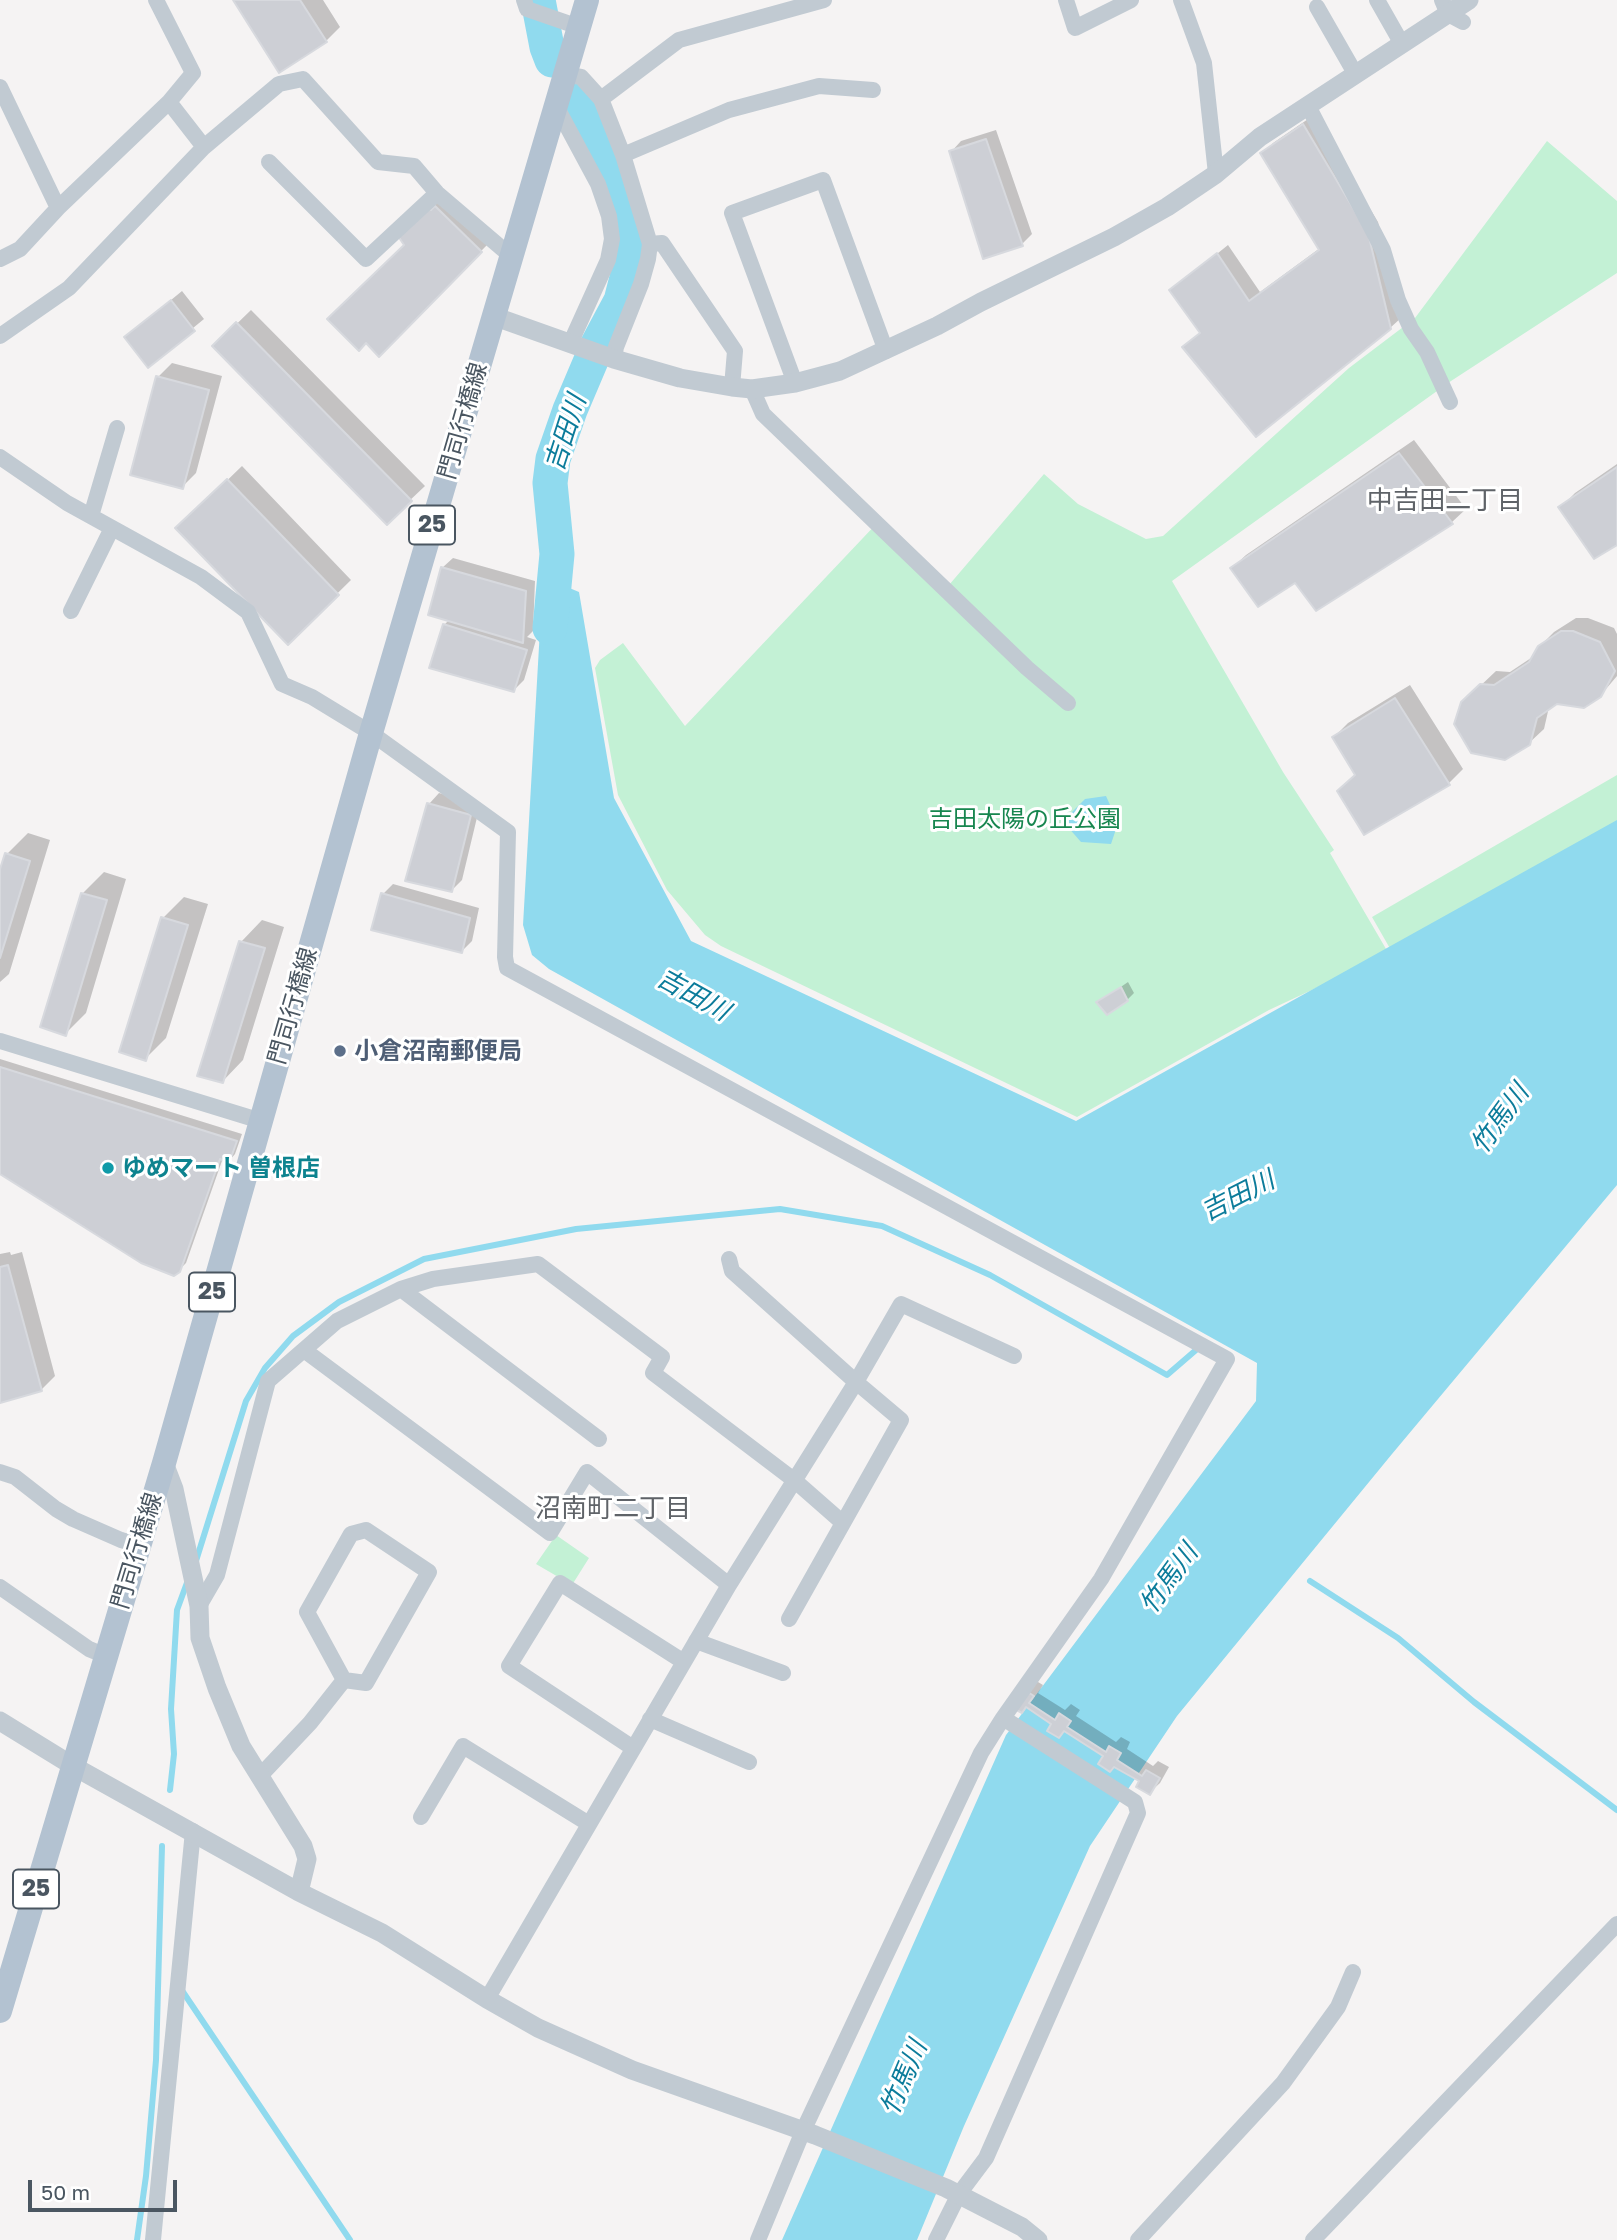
<!DOCTYPE html>
<html>
<head>
<meta charset="utf-8">
<style>
	body { margin:0 }
	#map { position:relative; width:1617px; height:2240px; overflow:hidden; background:#f5f3f3; font-family:"Golos Text",sans-serif }
	canvas { display:block }
	.scale { position:absolute; left:28px; top:2180px; width:149px; height:32px; box-sizing:border-box; border:4px solid #4a5661; border-top:0; padding-left:9px; font-size:21px; line-height:24px; white-space:nowrap; color:#4a5661; -webkit-text-stroke:5px #fff; paint-order:stroke }
</style>
</head>
<body>
<div id="map">
<canvas width="1617" height="2240"></canvas>
<div class="scale">50 m</div>
</div>
<script>
const ctx = document.querySelector('canvas').getContext('2d');
ctx.lineJoin = 'round';
function fillPath(path, color) { ctx.fillStyle = color; ctx.fill(path, 'evenodd'); }
const poly = rows => new Path2D(rows.map(r => 'M' + r).join(''));
function stroke(path, color, width, dash) { ctx.strokeStyle = color; ctx.lineWidth = width; ctx.lineCap = dash ? 'butt' : 'round'; ctx.setLineDash(dash || []); ctx.stroke(path); }
function drawText(font, color, halo, rows, align = 'center') {
  ctx.font = font + ' "Golos Text","Noto Sans JP",sans-serif'; ctx.lineWidth = 6; ctx.setLineDash([]); ctx.textBaseline = 'middle'; ctx.strokeStyle = halo; ctx.fillStyle = color; for (const [text, x, y, turn = 0] of rows) {
    ctx.save(); ctx.translate(x, y); ctx.rotate((+turn || 0) * Math.PI / 180); ctx.textAlign = isNaN(turn) ? turn : align; if (halo) ctx.strokeText(text, 0, 0); ctx.fillText(text, 0, 0); ctx.restore();
  }
}
fillPath(poly([
	[1547,141,1617,201,1617,273,1451,381,1172,581,1283,772,1334,850,1330,853,1389,954,1269,1010,1077,1117,721,946,705,935,667,890,618,795,595,668,600,660,623,643,685,726,880,520,949,585,1044,474,1078,504,1146,539,1163,536,1349,368,1415,318],
	[1617,775,1617,821,1392,952,1372,917],
	[556,1535,589,1558,572,1585,536,1564]
]), '#c3f1d5');
fillPath(poly([
	[543,577,579,592,614,798,691,941,1076,1121,1617,820,1617,1185,1392,1454,1177,1716,1090,1846,964,2126,917,2240,782,2240,1006,1735,1256,1401,1257,1363,549,969,532,955,523,925],
	[1106,796,1118,823,1111,844,1081,842,1067,826,1071,813,1085,799]
]), '#90daee');
fillPath(poly([
	[235,0,323,0,340,27,326,41,280,70],
	[1314,115,1378,222,1401,318,1390,328,1184,347,1201,332,1172,290,1228,245,1260,292,1320,248,1263,154,1273,143],
	[996,130,1032,234,1022,244,951,152,961,141],
	[438,197,491,241,379,354,406,245],
	[182,291,204,319,148,365,126,337],
	[251,310,425,486,387,522,214,346],
	[172,363,222,376,196,473,182,487,158,377],
	[1414,440,1466,509,1452,522,1295,580,1232,568,1246,555],
	[1617,464,1617,543,1561,507,1575,493],
	[242,466,351,580,288,642,178,528],
	[453,558,535,581,533,631,527,637,536,640,524,680,514,690,444,625,450,619,442,568],
	[1576,618,1588,618,1614,628,1617,634,1617,676,1600,696,1556,702,1549,707,1544,729,1529,743,1477,689,1496,671,1510,672,1534,656,1539,647,1554,632],
	[1410,685,1463,769,1449,783,1365,832,1356,774,1334,737,1348,723],
	[439,793,480,805,462,880,452,890,429,804],
	[28,833,50,840,9,974,0,982,0,875,7,854],
	[104,872,126,879,86,1013,65,1034,82,894],
	[393,884,479,908,472,941,462,951,383,894],
	[184,897,208,904,166,1038,145,1059,163,918],
	[262,920,284,927,243,1060,222,1082,241,942],
	[1128,982,1134,993,1127,1000,1099,1002],
	[0,1059,242,1134,235,1154,229,1161,223,1158,186,1263,179,1270,0,1172],
	[10,1252,11,1255,22,1252,55,1376,41,1390,0,1401,0,1254],
	[1033,1679,1043,1685,1038,1693,1065,1710,1071,1704,1080,1710,1076,1716,1116,1742,1121,1737,1130,1742,1127,1749,1153,1766,1158,1761,1169,1767,1160,1783,1149,1793,1141,1781,1027,1706]
]), '#0003');
stroke(poly([
	[195,1564,246,1401,265,1368,293,1336,339,1302,424,1259,576,1229,780,1209,882,1226,990,1275,1167,1375,1196,1350],
	[1310,1581,1398,1638,1474,1702,1617,1810],
	[170,1790,174,1754,171,1709,177,1610,188,1580],
	[181,1989,350,2240],
	[137,2240,146,2176,156,2060,162,1846]
]), '#90daee', 6);
stroke(poly([
	[538,0,547,47,552,60],
	[550,628,557,554,550,483,553,459,570,410,598,344,621,301,631,262,626,223,608,167,573,99]
]), '#90daee', 35);
const building = poly([
	[233,0,300,0,327,42,279,73,233,0],
	[1303,124,1368,233,1391,329,1256,437,1182,347,1200,333,1169,290,1217,253,1249,301,1319,250,1260,153,1303,124],
	[986,139,1023,246,983,259,949,151,986,139],
	[427,206,431,210,435,206,482,252,379,357,366,343,359,351,327,319,404,245,398,236,427,206],
	[171,300,195,331,148,368,124,337,171,300],
	[236,322,412,501,387,525,212,346,236,322],
	[156,376,209,390,183,489,130,475,156,376],
	[1399,453,1453,524,1316,611,1295,583,1258,607,1230,568,1399,453],
	[1617,467,1617,545,1594,559,1558,507,1617,467],
	[227,479,339,595,288,645,175,528,227,479],
	[441,567,526,591,523,643,428,615,441,567],
	[443,624,527,650,514,692,429,668,443,624],
	[1561,631,1573,631,1600,642,1615,671,1601,697,1584,708,1557,704,1537,718,1530,745,1505,760,1471,753,1454,724,1461,702,1480,684,1494,685,1529,662,1538,646,1561,631],
	[1395,698,1450,785,1364,835,1337,791,1355,775,1332,737,1395,698],
	[427,803,471,815,452,892,405,881,427,803],
	[5,853,30,861,0,958,0,869,5,853],
	[81,893,107,900,66,1036,40,1027,81,893],
	[381,893,470,918,462,953,371,930,381,893],
	[161,917,188,925,146,1061,119,1052,161,917],
	[239,941,265,948,223,1083,197,1076,239,941],
	[1121,987,1128,1001,1107,1015,1096,1002,1121,987],
	[0,1067,237,1141,229,1163,220,1159,180,1272,174,1276,141,1263,0,1174,0,1067],
	[8,1265,42,1391,0,1403,0,1267,8,1265],
	[1021,1688,1034,1696,1029,1703,1055,1720,1059,1713,1071,1721,1067,1727,1106,1752,1109,1746,1121,1753,1117,1760,1142,1776,1146,1770,1160,1778,1150,1795,1136,1787,1139,1781,1114,1767,1110,1772,1098,1764,1103,1756,1064,1731,1059,1738,1047,1731,1051,1724,1026,1707,1022,1713,1009,1706,1021,1688]
]);
fillPath(building, '#cdcfd5');
stroke(building, '#d7d9de', 2);
stroke(poly([
	[524,0,527,9,579,27],
	[1066,0,1075,28,1131,0],
	[1181,0,1204,63,1216,174],
	[1377,0,1402,44],
	[1442,0,1448,14,1463,22],
	[1317,7,1356,75],
	[564,74,581,77,601,99,679,40,824,0],
	[0,87,58,208,169,102,193,73,156,0],
	[601,99,623,155,729,110,819,86,873,90],
	[169,102,204,147],
	[555,104,598,184,609,216,612,239,608,260,570,344],
	[1308,106,1383,250,1398,300,1411,329,1427,352,1450,402],
	[623,155,650,244,662,243,735,351,732,387],
	[269,162,366,259,437,193],
	[0,259,20,249,58,208],
	[0,336,69,288,204,147,279,84,303,79,378,162,414,166,437,193,512,257],
	[614,359,616,347,641,284,648,259,650,244],
	[795,383,732,213,823,180,886,351],
	[752,389,763,414,1027,668,1068,703],
	[0,457,67,503,201,577,248,612,282,684,312,697,371,733,508,832,505,957,507,968,1227,1359,1101,1579,1003,1718,981,1753,803,2131,758,2240],
	[91,516,117,428],
	[71,611,112,528],
	[0,1041,261,1121],
	[729,1259,732,1271,856,1382,901,1304,1014,1356],
	[401,1289,599,1439],
	[304,1350,550,1533,587,1472,729,1585],
	[0,1472,15,1477,56,1509,73,1519,121,1540,139,1545],
	[0,1587,89,1649,106,1656],
	[199,1606,217,1575,268,1381,337,1321,401,1289,433,1279,538,1264,662,1357,653,1373,794,1480,843,1523],
	[696,1641,783,1673],
	[650,1719,749,1762],
	[633,1748,509,1666,560,1583,684,1662],
	[259,1777,310,1723,344,1680,366,1683,429,1572,366,1530,351,1534,307,1612,344,1680],
	[421,1817,463,1746,589,1824],
	[487,1999,729,1585,856,1382,901,1420,789,1619],
	[153,2240,193,1831],
	[936,2240,959,2194,986,2158,1138,1813,1135,1802,1003,1718],
	[1138,2240,1283,2083,1338,2007,1353,1972],
	[1313,2240,1617,1924]
]), '#c1cad2', 16);
stroke(poly([
	[493,316,614,359,680,378,732,387,752,389,795,383,840,371,937,326,981,302,1114,237,1167,207,1216,174,1260,137,1469,0],
	[164,1463,174,1489,199,1606,200,1638,217,1688,241,1746,303,1846,307,1859,299,1892],
	[0,1721,73,1766,299,1892,382,1933,487,1999,538,2028,632,2070,815,2135,946,2188,1022,2227,1038,2240]
]), '#c1cad2', 19);
stroke(poly([
	[0,2011,164,1463,371,733,587,0]
]), '#b3c2d1', 24);
for (const [x, y, r, color] of [
	[340,1051,7,"#5c6f8a"],
	[108,1168,7,"#0f9aa8"]
]) { const dot = new Path2D(); dot.arc(x, y, r, 0, 2 * Math.PI); ctx.fillStyle = color; ctx.fill(dot); stroke(dot, '#fff', 2.5); }
for (const [x, y, w] of [
	[432,525,46],
	[212,1292,46],
	[36,1889,46]
]) { const box = new Path2D(); box.roundRect(x - w / 2, y - 19.5, w, 39, 5); ctx.fillStyle = '#fff'; ctx.fill(box); stroke(box, '#4a5661', 2); }
drawText('bold 23px', '#4a5661', null, [
	["25",432,525],
	["25",212,1292],
	["25",36,1889]
]);
drawText('24px', '#4a5661', '#fff', [
	["門司行橋線",463,421,-74],
	["門司行橋線",293,1006,-74],
	["門司行橋線",137,1551,-73]
]);
drawText('24px', '#17864f', '#fff', [
	["吉田太陽の丘公園",1025,819]
]);
drawText('bold 24px', '#4e5e75', '#fff', [
	["小倉沼南郵便局",354,1051]
], 'left');
drawText('bold 24px', '#0d838f', '#fff', [
	["ゆめマート 曽根店",122,1168]
], 'left');
drawText('italic 26px', '#0c7c9b', '#fff', [
	["吉田川",566,433,-72],
	["吉田川",693,995,29],
	["竹馬川",1500,1119,-54],
	["吉田川",1238,1196,-27],
	["竹馬川",1169,1579,-54],
	["竹馬川",904,2078,-67]
]);
drawText('26px', '#5f6368', '#fff', [
	["中吉田二丁目",1445,501],
	["沼南町二丁目",613,1509]
]);
</script>
</body>
</html>
